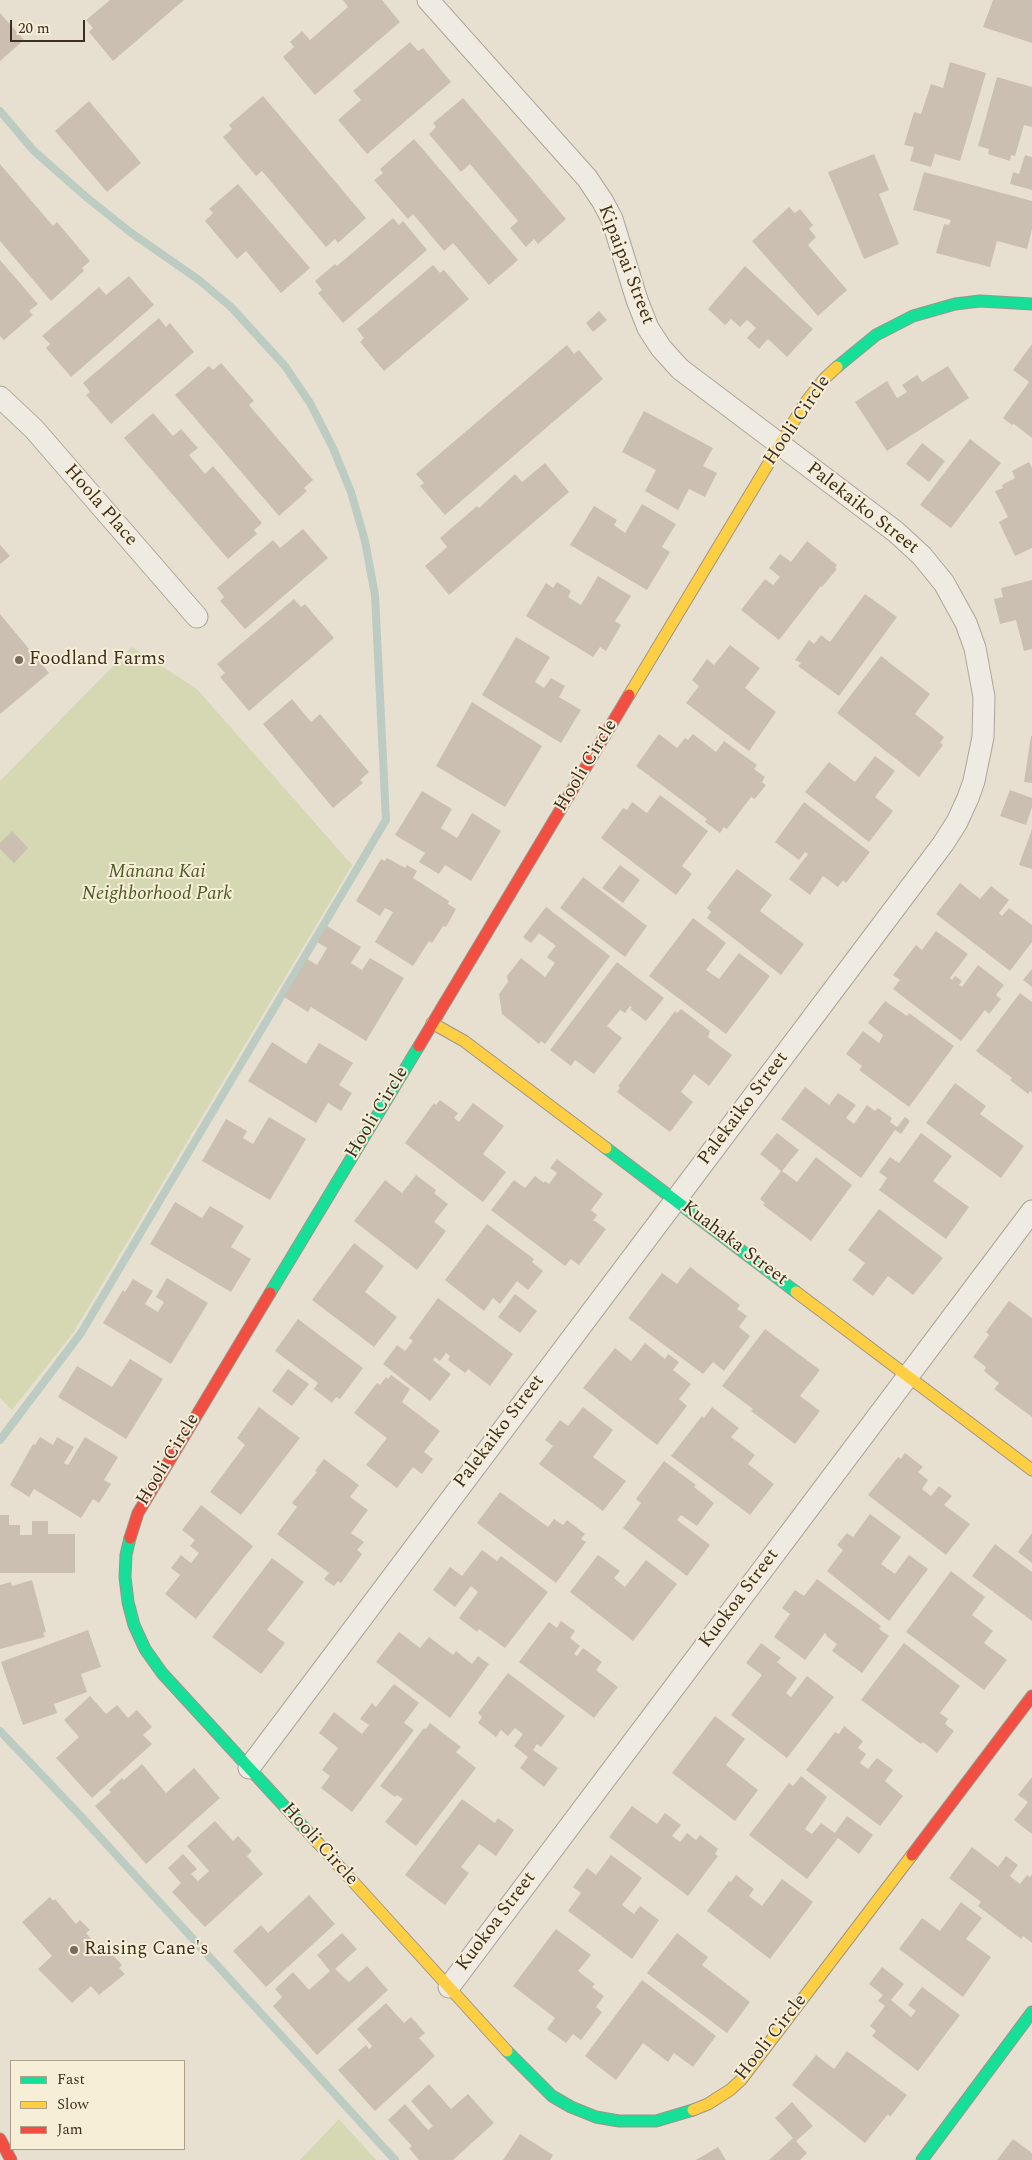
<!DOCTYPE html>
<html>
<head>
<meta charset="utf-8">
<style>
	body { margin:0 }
	#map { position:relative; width:1032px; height:2160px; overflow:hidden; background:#e7e0d1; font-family:Spectral,serif }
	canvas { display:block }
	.legend { position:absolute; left:10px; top:2060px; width:175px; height:90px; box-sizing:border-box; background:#f7eed8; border:1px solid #ada18e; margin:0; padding:6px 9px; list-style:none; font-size:15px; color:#3d2e20 }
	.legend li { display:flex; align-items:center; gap:10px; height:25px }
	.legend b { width:25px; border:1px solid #ada18e }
	.scale { position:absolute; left:10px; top:20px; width:75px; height:22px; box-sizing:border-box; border:2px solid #3d2e20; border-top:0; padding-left:6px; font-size:15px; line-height:18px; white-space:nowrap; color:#3d2e20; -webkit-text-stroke:4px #f7eed8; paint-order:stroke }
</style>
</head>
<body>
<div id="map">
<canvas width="1032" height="2160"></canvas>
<ul class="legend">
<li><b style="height:6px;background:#16e098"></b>Fast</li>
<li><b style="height:6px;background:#ffcf43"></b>Slow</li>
<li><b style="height:6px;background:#f24e42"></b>Jam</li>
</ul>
<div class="scale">20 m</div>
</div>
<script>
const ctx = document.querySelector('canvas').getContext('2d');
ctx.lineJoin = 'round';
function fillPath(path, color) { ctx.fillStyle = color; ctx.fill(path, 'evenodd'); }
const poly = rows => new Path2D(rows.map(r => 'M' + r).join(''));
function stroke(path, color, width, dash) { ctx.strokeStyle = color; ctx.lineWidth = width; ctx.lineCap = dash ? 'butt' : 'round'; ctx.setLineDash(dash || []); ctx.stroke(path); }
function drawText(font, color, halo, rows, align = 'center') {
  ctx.font = font + ' Spectral,serif'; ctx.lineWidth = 4; ctx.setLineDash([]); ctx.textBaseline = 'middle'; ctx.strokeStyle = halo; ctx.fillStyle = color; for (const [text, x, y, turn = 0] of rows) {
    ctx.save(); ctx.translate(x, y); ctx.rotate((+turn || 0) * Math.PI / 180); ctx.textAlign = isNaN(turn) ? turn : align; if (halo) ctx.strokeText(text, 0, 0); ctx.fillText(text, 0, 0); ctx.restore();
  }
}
fillPath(poly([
	[132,647,197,689,352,865,73,1333,12,1410,0,1398,0,781],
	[339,2119,376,2160,300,2160]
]), '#d6d7b3');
stroke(poly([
	[0,111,34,151,85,196,130,232,199,280,231,307,285,366,310,403,333,448,351,492,365,541,375,595,386,820,81,1333,0,1440],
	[0,1731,77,1812,395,2160]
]), '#bcccc2', 8);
fillPath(poly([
	[110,0,184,0,113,61,89,32,93,28,86,20],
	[343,0,382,0,400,22,315,95,283,57,294,47,290,42,302,31,310,40,348,7],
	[993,0,1032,0,1032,43,983,27],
	[0,13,24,40,0,61],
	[410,42,418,51,423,48,451,82,367,154,338,120,361,100,353,91],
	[950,62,986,73,960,161,935,154,931,167,910,161,914,147,904,145,914,112,921,114,931,84,943,88],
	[997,77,1032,87,1032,127,1024,125,1015,156,1011,155,1010,161,988,154,989,149,978,146],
	[263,96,366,218,338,243,335,239,326,247,262,171,256,176,223,137,232,129,229,125],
	[463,98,566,219,538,244,534,239,526,247,510,228,518,221,470,164,461,172,429,134,436,127,433,123],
	[89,101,141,163,107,192,55,131],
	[414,139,518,260,489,285,453,243,444,251,413,214,408,219,374,180,383,173,380,169],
	[874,154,889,190,879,194,899,244,864,259,828,172],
	[1025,155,1032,157,1032,190,1010,184,1013,172,1019,174],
	[0,164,53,226,57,222,90,261,82,268,84,271,51,301,0,241],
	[924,172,1032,201,1032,229,1027,249,997,241,990,267,936,253,944,224,949,225,951,220,913,210],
	[238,184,310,268,281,293,246,251,237,259,205,221,213,213,209,209],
	[789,207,795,213,800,209,813,225,809,229,816,237,808,245,847,290,818,316,752,241],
	[393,218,399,225,403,221,427,250,343,323,318,293,322,290,315,281,335,264,337,266],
	[0,260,38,304,29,311,33,315,4,340,0,336],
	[433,265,440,273,444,270,469,299,384,371,360,342,364,338,357,329],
	[745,266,813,329,787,357,768,339,759,349,747,338,756,328,747,320,740,327,731,319,725,325,708,309],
	[129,276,154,305,71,377,46,348,50,344,42,336,99,287,106,295],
	[599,311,607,320,593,332,586,323],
	[159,318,166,327,170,323,194,352,111,424,86,395,90,392,83,383],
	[1032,344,1032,438,1014,424,1012,425,1003,418,1029,382,1013,370],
	[567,345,574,354,579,350,603,379,445,515,420,486,424,483,416,474],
	[221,363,254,401,249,405,313,480,304,488,307,491,279,516,175,395,209,366,213,370],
	[948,366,969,398,887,451,855,402,887,381,897,398,907,392,902,385,917,375,922,382],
	[644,411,713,448,703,466,717,473,705,497,689,489,678,510,645,491,656,470,622,452],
	[153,413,173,436,181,429,198,448,189,455,205,474,213,466,262,523,254,530,257,534,228,559,124,438],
	[970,439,1001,463,951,528,920,505],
	[922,443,945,461,929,482,906,464],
	[1029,462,1032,468,1032,548,1015,556,999,522,1008,517,995,491,1003,488,1002,485,1015,478,1012,471],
	[545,463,569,492,449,595,425,566,447,547,440,538,477,506,479,508,515,474,522,482],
	[642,504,676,524,662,547,670,552,647,590,570,545,594,506,617,520,614,525,625,533],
	[303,529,328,558,245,629,220,601,224,597,217,588,273,540,280,548],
	[807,541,837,565,835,568,837,569,822,587,821,586,779,640,741,610,765,579,773,585,780,577,769,568,780,554,791,562],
	[0,545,10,556,0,564],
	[598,576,631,596,615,621,621,625,606,651,600,647,593,657,526,616,546,583,553,588,557,582,571,591,568,597,581,605],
	[1032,580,1032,649,1024,651,1016,620,1000,624,994,599,1003,597,1001,588],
	[865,594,897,617,839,696,798,666,801,663,795,660,809,640,814,644,821,635,830,642],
	[294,599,301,607,305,604,334,638,249,711,220,677,225,673,217,664],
	[0,614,49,673,0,714],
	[516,637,550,657,535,682,544,688,551,678,565,686,559,697,581,710,561,743,482,695],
	[730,645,760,668,745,688,776,712,749,751,686,703,699,686,692,680,707,659,714,665],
	[881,656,930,694,915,714,944,737,940,743,943,745,919,777,837,713],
	[292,699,311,722,320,714,369,772,360,780,363,783,333,808,263,724],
	[472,702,542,746,505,807,436,766],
	[659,734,677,748,685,738,688,740,693,734,716,752,724,741,757,765,754,769,765,777,762,782,766,785,755,799,751,797,727,829,724,827,720,833,705,822,707,819,636,766],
	[1031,736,1032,736,1032,783,1024,782],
	[875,756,895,771,875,797,893,811,869,842,805,792,829,762,855,782],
	[1010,790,1032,798,1032,807,1026,825,1000,816],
	[422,791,452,809,441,828,457,838,472,813,501,831,471,881,445,865,439,874,419,862,425,853,395,835],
	[660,795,708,831,682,866,692,874,676,895,601,838,623,808,627,810,632,802,647,813],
	[804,802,870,852,846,883,843,880,838,887,823,876,810,895,789,879,808,854,805,852,799,860,775,842],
	[1032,829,1032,869,1019,865],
	[12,831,28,848,14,863,0,849,0,843],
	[387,858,405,868,407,865,417,871,413,878,449,901,448,904,456,909,446,927,443,926,432,943,429,941,413,966,375,942,393,912,385,908,380,916,356,901,381,859,385,861],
	[620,865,640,880,623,903,602,888],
	[737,869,772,895,760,911,804,944,781,975,707,918,711,912,707,908],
	[583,877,647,926,625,957,560,908],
	[960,883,980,899,991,886,1009,900,999,913,1002,916,1009,908,1032,925,1032,942,1010,971,936,914],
	[546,907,610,956,545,1044,541,1041,539,1044,502,1014,499,994,508,982,507,976,521,958,545,977,555,963,547,957,556,946,539,933,531,943,523,937],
	[693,918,726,943,706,970,719,979,739,953,770,976,726,1034,649,976],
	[327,926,361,947,351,963,362,970,370,958,404,978,366,1041,311,1007,308,1012,284,997,307,959,317,965,327,948,317,942],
	[936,931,968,954,950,978,952,980,955,976,962,981,959,985,962,987,978,965,1004,985,996,995,1001,999,989,1014,985,1010,961,1041,893,989,900,980,893,975,916,945,922,950],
	[617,962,664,998,646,1021,630,1009,632,1007,630,1006,625,1013,620,1010,607,1026,622,1038,594,1074,575,1060,571,1066,550,1050],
	[1032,969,1032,987,1023,980],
	[1020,993,1032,1002,1032,1093,1030,1091,1028,1094,1010,1080,1012,1078,976,1051],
	[885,1001,907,1016,909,1013,954,1046,909,1107,859,1070,862,1066,846,1054,863,1031,879,1043,883,1035,868,1023],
	[681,1009,710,1031,708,1037,732,1055,709,1086,694,1074,681,1092,693,1102,670,1132,617,1092,620,1088,618,1086,675,1011,677,1013],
	[272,1042,306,1064,319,1043,353,1063,339,1085,352,1093,341,1111,328,1103,316,1123,248,1081],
	[955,1083,986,1106,980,1114,1024,1146,1001,1178,926,1123],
	[805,1087,829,1105,838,1093,856,1105,846,1118,854,1124,867,1105,875,1111,878,1108,892,1118,890,1122,897,1127,905,1117,910,1121,901,1134,895,1130,861,1178,781,1119],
	[440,1100,458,1113,454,1118,459,1122,473,1103,504,1126,483,1154,506,1172,483,1202,405,1143,434,1103,436,1105],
	[269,1117,306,1139,270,1200,202,1161,226,1119,247,1131,243,1138,253,1144],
	[777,1133,799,1150,782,1171,797,1182,816,1157,852,1185,811,1241,763,1205,765,1203,760,1199,781,1171,760,1154],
	[921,1133,952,1156,933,1181,969,1207,946,1239,879,1190,887,1178,879,1172,890,1157,899,1163],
	[557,1159,603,1194,591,1210,597,1215,593,1221,595,1221,606,1229,579,1265,571,1259,565,1266,491,1210,514,1180,525,1188,535,1176,544,1183,545,1181,549,1184,557,1173,550,1168],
	[416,1175,436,1190,434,1193,448,1204,434,1222,446,1231,417,1270,354,1221,385,1180,402,1193],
	[175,1202,202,1218,210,1206,244,1226,231,1247,251,1259,231,1292,150,1244],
	[879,1209,943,1258,913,1295,888,1276,873,1296,852,1280,865,1263,848,1250],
	[487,1224,534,1259,532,1262,543,1271,528,1290,517,1281,500,1304,493,1298,484,1311,445,1280],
	[354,1243,384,1266,365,1292,397,1317,374,1347,312,1300],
	[690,1267,740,1305,737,1309,747,1316,739,1327,750,1336,724,1371,713,1362,703,1374,628,1318,662,1273,677,1284],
	[167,1278,208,1303,171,1364,103,1323,123,1290,125,1292,133,1279,153,1291,145,1304,158,1312,164,1302,156,1297],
	[515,1294,537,1311,520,1333,498,1317],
	[438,1298,513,1354,490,1386,468,1369,465,1373,448,1360,450,1356,446,1353,440,1361,435,1357,433,1360,451,1374,430,1401,383,1364,397,1345,405,1351,413,1341,409,1338],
	[1009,1301,1032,1318,1032,1417,994,1389,999,1383,984,1371,986,1367,973,1357,989,1335,986,1332],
	[298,1319,363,1368,340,1399,336,1397,332,1403,314,1389,318,1383,275,1351],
	[765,1329,820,1370,800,1396,820,1411,795,1444,751,1411,753,1409,722,1386],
	[645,1343,665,1359,668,1354,679,1362,673,1370,691,1384,679,1399,687,1406,657,1445,583,1388,615,1348,631,1361],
	[130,1359,163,1379,126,1439,58,1397,77,1366,112,1387],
	[288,1369,309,1384,292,1406,272,1391],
	[391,1375,410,1389,402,1402,440,1431,424,1452,433,1459,422,1474,413,1467,397,1488,366,1465,387,1438,354,1413,377,1383,380,1385,386,1377,388,1379],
	[259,1407,300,1438,241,1515,210,1492,245,1445,237,1438],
	[583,1407,613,1430,593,1457,626,1481,603,1511,539,1464,553,1446,545,1440,560,1420,568,1426],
	[712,1407,739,1428,731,1437,755,1455,748,1464,774,1484,750,1515,671,1456,702,1416,704,1418],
	[40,1437,53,1445,57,1437,74,1447,64,1463,68,1465,85,1437,118,1457,104,1480,111,1484,99,1503,93,1499,81,1518,34,1489,29,1497,10,1485,33,1444,35,1445],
	[905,1453,923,1467,918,1472,928,1480,922,1489,931,1496,939,1486,952,1496,944,1505,970,1524,946,1555,868,1495,898,1457,901,1459],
	[324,1459,359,1485,350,1497,368,1510,351,1533,364,1542,357,1550,362,1554,341,1583,338,1581,334,1586,324,1579,329,1573,277,1534,297,1507,292,1503,317,1472,315,1471],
	[664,1461,696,1485,694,1487,714,1503,697,1526,681,1515,677,1520,710,1545,687,1576,623,1528,641,1503,636,1499],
	[500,1492,548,1527,554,1519,563,1525,567,1520,585,1534,581,1539,586,1542,556,1583,477,1523],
	[201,1505,253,1546,196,1619,165,1594,180,1575,171,1568,181,1555,191,1563,199,1553,190,1546,195,1540,182,1530],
	[870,1514,901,1537,881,1564,895,1574,909,1555,928,1569,889,1621,827,1571,843,1550,837,1545,847,1533,853,1537],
	[0,1515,9,1515,9,1525,20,1525,20,1535,32,1535,32,1521,48,1521,48,1534,75,1534,75,1573,0,1573],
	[1032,1533,1032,1563,1018,1552],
	[995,1544,1032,1572,1032,1621,972,1576],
	[482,1550,497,1561,501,1556,548,1592,505,1648,479,1629,477,1632,459,1618,478,1592,471,1586,455,1607,433,1590,450,1567,462,1576],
	[598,1555,620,1571,614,1578,625,1587,646,1560,677,1584,633,1641,570,1592],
	[272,1558,304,1582,267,1630,285,1643,261,1674,212,1637],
	[951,1571,985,1597,972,1615,993,1631,984,1643,1007,1660,984,1690,906,1632],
	[817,1579,881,1626,879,1629,889,1636,862,1673,832,1651,837,1644,826,1636,827,1635,825,1633,805,1660,774,1637,790,1614,782,1608,795,1590,804,1596],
	[32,1580,46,1632,43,1633,45,1637,0,1649,0,1585,11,1582,12,1586],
	[561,1621,575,1631,570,1638,580,1646,574,1654,577,1656,583,1648,602,1662,596,1670,618,1687,594,1718,519,1662,549,1622,557,1628],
	[88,1630,101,1667,81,1674,87,1692,54,1704,57,1713,23,1725,1,1662],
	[399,1632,420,1648,429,1637,453,1655,456,1651,472,1664,478,1656,489,1664,450,1718,376,1662],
	[761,1643,781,1658,777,1662,797,1678,786,1693,791,1697,807,1676,834,1697,787,1758,731,1715,762,1675,746,1663],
	[904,1643,960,1686,940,1713,948,1719,945,1724,954,1731,937,1753,923,1742,921,1744,861,1700],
	[508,1673,565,1716,541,1747,537,1744,533,1750,558,1768,544,1787,520,1768,528,1757,514,1746,523,1734,515,1728,508,1736,501,1730,496,1737,478,1723,482,1717,478,1713],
	[394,1684,419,1703,404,1723,414,1730,352,1812,321,1788,330,1776,322,1770,338,1748,319,1733,334,1712,362,1734,369,1725,360,1719,372,1703,376,1707],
	[90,1696,106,1714,117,1705,128,1718,137,1710,152,1727,143,1735,152,1744,92,1798,56,1758,79,1737,64,1720],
	[715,1716,745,1739,726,1765,758,1790,735,1821,672,1773],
	[430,1723,461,1747,456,1752,476,1768,416,1846,385,1822,403,1799,397,1795,395,1797,380,1786,424,1728,426,1729],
	[844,1726,863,1741,858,1748,866,1754,860,1763,868,1769,877,1758,893,1770,885,1781,903,1796,880,1826,806,1770,835,1732,839,1734],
	[142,1764,166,1793,194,1768,220,1798,146,1864,95,1806,111,1792,109,1790,122,1778,124,1780],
	[801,1776,827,1797,805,1829,812,1834,821,1823,835,1833,847,1816,873,1835,859,1854,838,1838,807,1879,749,1835,789,1783,793,1786],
	[1032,1777,1032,1834,1014,1820,1028,1802,1018,1795],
	[462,1799,495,1823,498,1818,514,1830,496,1856,479,1844,461,1867,469,1873,445,1905,405,1875],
	[632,1806,657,1824,665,1813,681,1825,672,1836,680,1842,687,1833,696,1840,700,1835,718,1849,715,1854,718,1856,688,1896,609,1837],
	[215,1821,233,1841,238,1836,252,1851,247,1856,263,1874,205,1927,172,1892,181,1883,168,1868,183,1854,197,1869,191,1874,198,1881,209,1871,187,1846],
	[972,1847,998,1867,1006,1856,1018,1865,1010,1876,1020,1884,1027,1875,1030,1877,1032,1874,1032,1943,1023,1936,1021,1939,978,1906,981,1902,949,1878],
	[611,1855,642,1878,622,1905,634,1914,640,1906,659,1920,632,1959,568,1911,581,1893,573,1887,587,1868,596,1875],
	[736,1875,754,1889,749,1896,762,1906,782,1879,813,1902,770,1959,707,1911,729,1881,731,1882],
	[309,1895,335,1924,266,1987,233,1951,261,1925,268,1933],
	[50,1897,53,1901,55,1899,76,1924,80,1920,90,1930,86,1933,106,1956,110,1952,122,1965,119,1968,125,1974,99,1995,91,1986,72,2003,38,1969,52,1956,22,1922],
	[961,1902,982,1918,966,1939,991,1957,963,1997,899,1949,922,1918,940,1931],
	[556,1929,591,1955,578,1971,595,1984,592,1987,604,1996,596,2007,602,2012,581,2040,573,2034,566,2043,547,2029,555,2018,513,1986],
	[342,1933,357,1949,335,1969,349,1982,367,1966,388,1990,317,2055,273,2006,282,1997,275,1989,293,1972,309,1990,330,1971,317,1955],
	[677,1933,708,1957,702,1965,750,2002,727,2033,647,1973],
	[882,1967,904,1984,891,2000,911,2017,916,2011,908,2005,922,1987,960,2015,918,2071,872,2036,876,2031,870,2026,885,2006,878,2001,883,1995,869,1984],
	[642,1980,716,2036,693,2067,674,2053,668,2062,643,2043,616,2080,585,2056],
	[386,2003,404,2023,411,2017,425,2033,419,2038,435,2056,375,2111,338,2070,366,2045,369,2049,372,2046,357,2029],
	[847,2051,907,2095,890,2117,888,2114,865,2143,792,2085,816,2055,834,2069],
	[429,2084,451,2109,468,2094,494,2123,453,2160,419,2160,409,2148,412,2146,388,2120,405,2104,428,2130,433,2126,411,2101],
	[792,2102,813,2126,796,2141,807,2153,800,2160,769,2160,793,2138,775,2118],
	[520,2134,553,2155,550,2160,503,2160],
	[1013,2139,1032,2153,1032,2160,997,2160],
	[718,2147,726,2160,696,2160]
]), '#cbbfb2');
const street = poly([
	[0,397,34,429,197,617],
	[249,1768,943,844,957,822,968,798,974,781,983,737,984,697,975,648,966,623,944,583,922,556,896,532,680,369,661,348,648,328,637,300,612,219,603,202,587,178,428,0],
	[449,1987,1032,1211]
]);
const fast = poly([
	[837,367,876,335,913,316,955,304,980,301,1032,304],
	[606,1148,796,1292],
	[270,1293,419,1046],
	[130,1538,126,1555,125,1577,128,1602,134,1625,145,1649,162,1673,318,1843],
	[507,2051,552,2096,571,2107,596,2117,619,2121,656,2121,693,2110],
	[922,2160,1032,2012]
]);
const slow = poly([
	[629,695,805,403,825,378,837,367],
	[432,1023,464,1041,606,1148],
	[796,1292,1032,1470],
	[318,1843,507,2051],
	[693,2110,708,2104,730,2090,741,2080,912,1855]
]);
const jam = poly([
	[419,1046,629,695],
	[130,1538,138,1513,270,1293],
	[912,1855,1032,1696],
	[0,2139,11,2160]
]);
stroke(street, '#ada599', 23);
stroke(fast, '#9c958a', 13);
stroke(slow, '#9c958a', 13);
stroke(jam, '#9c958a', 13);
stroke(street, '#efebe3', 21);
stroke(fast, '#16e098', 11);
stroke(slow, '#ffcf43', 11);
stroke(jam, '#f24e42', 11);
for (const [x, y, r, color] of [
	[19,660,5,"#786c5e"],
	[74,1950,5,"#786c5e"]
]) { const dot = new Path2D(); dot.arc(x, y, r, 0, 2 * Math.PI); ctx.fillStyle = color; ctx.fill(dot); stroke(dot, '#f7eed8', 2); }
drawText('19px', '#3d2e20', '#f7eed8', [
	["Kipaipai Street",625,265,69],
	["Hooli Circle",798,421,-56],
	["Hoola Place",100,506,49],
	["Palekaiko Street",862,509,38],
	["Hooli Circle",587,766,-59],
	["Palekaiko Street",744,1109,-53],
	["Hooli Circle",378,1113,-59],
	["Kuahaka Street",734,1244,37],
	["Palekaiko Street",500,1432,-53],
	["Hooli Circle",169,1460,-59],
	["Kuokoa Street",740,1599,-53],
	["Hooli Circle",319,1845,48],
	["Kuokoa Street",497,1922,-53],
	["Hooli Circle",772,2038,-52]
]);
drawText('19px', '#3d2e20', '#f7eed8', [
	["Foodland Farms",29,660],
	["Raising Cane's",84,1950]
], 'left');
drawText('italic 19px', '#4d5a26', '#f7eed8', [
	["Mānana Kai",157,873],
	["Neighborhood Park",157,895]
]);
</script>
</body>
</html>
